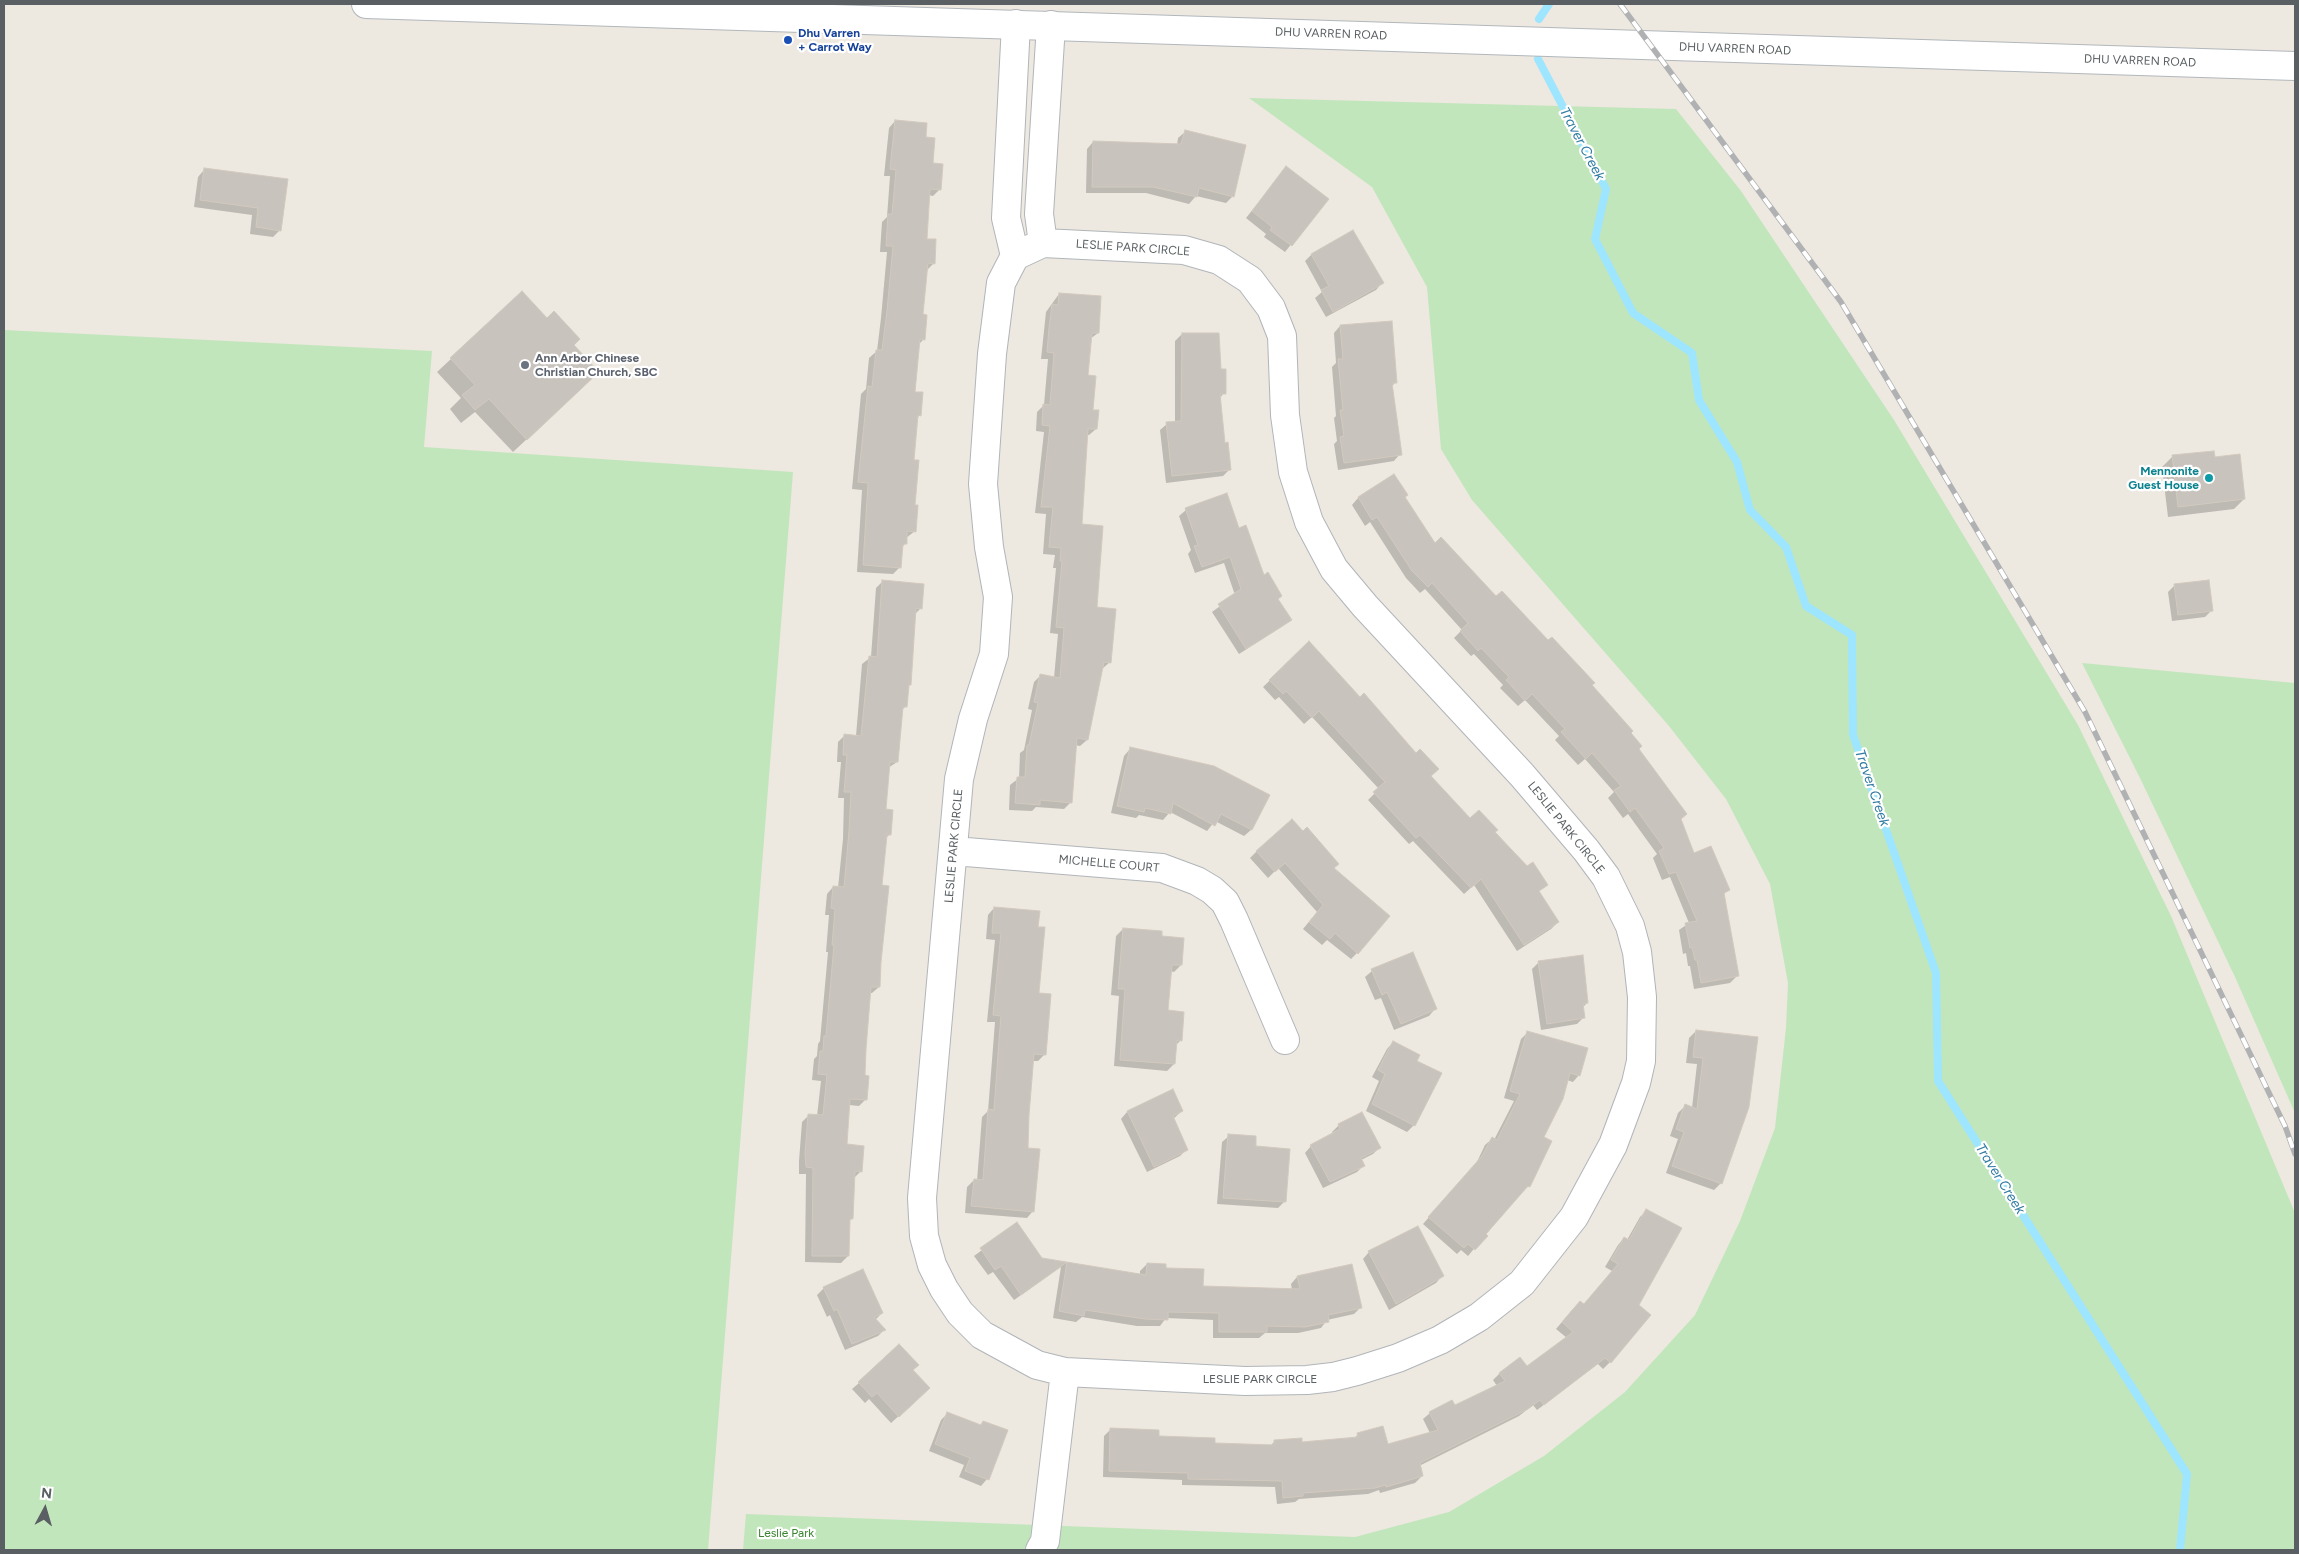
<!DOCTYPE html>
<html>
<head>
<meta charset="utf-8">
<style>
	body { margin:0 }
	#map { position:relative; width:2299px; height:1554px; overflow:hidden; background:#ede8e0; font-family:Figtree,sans-serif }
	canvas { display:block }
	.frame { position:absolute; inset:0; border:5px solid #595f62; pointer-events:none }
	.north { position:absolute; left:20px; top:1484px; width:50px; height:50px; -webkit-text-stroke:4px #fff; paint-order:stroke; rotate:6deg; font-size:14px; font-weight:700; line-height:20px; text-align:center; color:#595f62 }
	.north::after { content:''; display:block; margin:auto; width:18px; height:22px; background:#595f62; clip-path:polygon(50% 0,100% 100%,50% 72%,0 100%) }
</style>
</head>
<body>
<div id="map">
<canvas width="2299" height="1554"></canvas>
<div class="frame"></div>
<div class="north">N</div>
</div>
<script>
const ctx = document.querySelector('canvas').getContext('2d');
ctx.lineJoin = 'round';
function fillPath(path, color) { ctx.fillStyle = color; ctx.fill(path, 'evenodd'); }
const poly = rows => new Path2D(rows.map(r => 'M' + r).join(''));
function stroke(path, color, width, dash) { ctx.strokeStyle = color; ctx.lineWidth = width; ctx.lineCap = dash ? 'butt' : 'round'; ctx.setLineDash(dash || []); ctx.stroke(path); }
function drawText(font, color, halo, rows, align = 'center') {
  ctx.font = font + ' Figtree,sans-serif'; ctx.lineWidth = 4.5; ctx.setLineDash([]); ctx.textBaseline = 'middle'; ctx.strokeStyle = halo; ctx.fillStyle = color; for (const [text, x, y, turn = 0] of rows) {
    ctx.save(); ctx.translate(x, y); ctx.rotate((+turn || 0) * Math.PI / 180); ctx.textAlign = isNaN(turn) ? turn : align; if (halo) ctx.strokeText(text, 0, 0); ctx.fillText(text, 0, 0); ctx.restore();
  }
}
fillPath(poly([
	[1249,98,1676,109,1741,191,1894,420,2078,725,2171,916,2295,1213,2295,1550,743,1550,746,1514,1355,1537,1449,1512,1544,1456,1625,1392,1695,1315,1740,1221,1775,1128,1786,1028,1788,983,1770,884,1726,799,1669,726,1472,500,1441,449,1427,287,1372,187],
	[4,330,432,351,424,447,793,472,708,1550,4,1550],
	[2082,663,2295,683,2295,1113,2235,977,2140,778]
]), '#c2e6bb');
fillPath(poly([
	[895,121,924,138,940,189,933,196,928,195,925,240,934,263,927,270,922,315,924,339,918,345,914,393,920,415,916,419,913,461,915,531,906,538,906,543,901,548,900,567,893,574,857,572,862,490,852,489,861,394,866,389,869,358,877,351,881,318,887,252,880,252,882,222,887,217,890,176,884,176,889,128],
	[1185,132,1233,196,1226,203,1196,196,1189,204,1146,193,1086,193,1087,149,1093,142,1177,145,1178,138],
	[1286,168,1327,199,1285,252,1264,237,1266,234,1246,218],
	[204,170,287,180,280,230,273,237,250,234,252,215,194,207,198,177],
	[1353,231,1382,283,1376,290,1326,317,1315,298,1322,292,1305,261,1311,255],
	[1059,294,1098,333,1090,339,1087,377,1096,429,1089,435,1087,435,1081,525,1095,608,1110,662,1102,669,1087,740,1080,746,1075,745,1071,802,1064,809,1036,807,1032,811,1009,810,1010,785,1019,778,1020,753,1024,750,1032,710,1028,709,1034,682,1040,676,1054,678,1058,634,1050,633,1056,568,1053,568,1055,555,1043,554,1046,514,1035,513,1044,432,1036,431,1037,412,1044,405,1048,359,1041,359,1046,312],
	[1340,326,1396,382,1391,387,1400,454,1394,461,1338,470,1334,444,1337,441,1334,418,1336,416,1332,367,1336,363,1334,333],
	[1182,334,1220,370,1224,393,1219,399,1224,444,1230,469,1223,476,1166,483,1160,430,1167,424,1175,423,1175,341],
	[572,345,584,386,513,452,475,412,461,423,450,409,461,398,437,372,451,359],
	[2173,456,2214,458,2244,499,2234,509,2168,517,2162,467],
	[1394,476,1404,497,1434,545,1496,598,1590,685,1629,733,1680,820,1694,855,1728,890,1723,895,1737,976,1730,983,1694,989,1690,966,1688,966,1686,953,1683,954,1679,930,1689,923,1670,877,1662,880,1653,858,1657,854,1628,814,1623,818,1608,798,1614,792,1585,759,1578,765,1555,740,1559,736,1525,700,1518,706,1500,688,1503,685,1474,654,1471,656,1454,638,1462,630,1425,589,1420,593,1406,578,1370,522,1365,526,1352,505,1358,498],
	[1186,510,1238,529,1263,577,1290,620,1283,626,1239,654,1212,612,1235,595,1224,563,1195,573,1188,554,1191,550,1179,516],
	[883,581,921,608,914,615,909,685,906,706,901,711,897,762,888,768,885,810,889,835,885,839,881,886,879,987,872,993,869,993,864,1076,866,1099,859,1106,849,1105,845,1145,861,1171,854,1178,852,1218,849,1221,848,1256,841,1263,805,1262,806,1174,799,1174,799,1161,802,1122,809,1115,817,1116,821,1081,812,1080,814,1059,817,1056,818,1044,820,1041,828,952,826,952,829,915,825,915,827,894,833,887,838,888,843,839,844,798,838,798,841,762,837,762,838,742,845,735,856,736,862,664,871,657,876,588],
	[2175,585,2211,611,2205,617,2172,621,2168,592],
	[1309,643,1470,820,1493,832,1546,884,1538,892,1558,922,1551,929,1517,951,1474,885,1464,894,1413,841,1409,844,1368,800,1379,789,1312,717,1304,724,1279,697,1275,700,1263,687],
	[1130,749,1269,795,1251,830,1244,836,1215,821,1207,831,1170,812,1163,820,1139,815,1136,818,1111,813,1124,756],
	[1257,851,1333,868,1357,953,1351,959,1327,940,1322,945,1303,929,1317,912,1278,868,1268,878,1250,858],
	[994,908,1037,928,1037,994,1045,1054,1038,1061,1032,1061,1026,1149,1033,1211,1027,1218,965,1213,967,1187,974,1180,977,1181,982,1117,988,1111,995,1022,987,1022,995,940,986,939,988,915],
	[1123,929,1161,937,1181,965,1174,972,1170,971,1167,1011,1181,1040,1175,1046,1174,1064,1167,1071,1114,1066,1119,996,1111,995,1116,936],
	[1538,963,1587,1003,1582,1008,1583,1018,1577,1024,1541,1030,1532,969],
	[1372,971,1435,1009,1429,1016,1394,1030,1381,998,1375,1000,1365,977],
	[1696,1031,1756,1039,1721,1183,1714,1190,1666,1173,1678,1139,1670,1136,1678,1113,1685,1106,1692,1108,1697,1064,1686,1063,1689,1038],
	[1528,1032,1579,1075,1573,1082,1567,1080,1543,1137,1529,1186,1521,1192,1468,1256,1461,1250,1457,1254,1423,1224,1476,1164,1485,1145,1492,1139,1494,1140,1514,1101,1504,1098,1521,1039],
	[1393,1042,1415,1061,1414,1125,1407,1132,1366,1111,1379,1081,1372,1077,1387,1049],
	[1172,1090,1182,1111,1173,1119,1186,1150,1180,1156,1147,1172,1121,1119,1127,1112],
	[1339,1125,1379,1148,1373,1154,1361,1160,1364,1165,1357,1172,1323,1188,1305,1153,1311,1146,1333,1134,1332,1132],
	[1229,1136,1254,1147,1285,1201,1278,1208,1217,1204,1222,1142],
	[1647,1210,1638,1305,1650,1315,1610,1362,1603,1369,1598,1364,1537,1410,1533,1405,1519,1416,1419,1466,1422,1476,1415,1483,1380,1493,1379,1490,1368,1494,1299,1499,1295,1502,1277,1504,1275,1487,1182,1485,1182,1480,1103,1477,1104,1436,1111,1429,1213,1444,1270,1446,1274,1442,1301,1443,1354,1439,1358,1434,1387,1445,1430,1433,1423,1419,1430,1413,1454,1407,1497,1386,1493,1380,1499,1374,1527,1368,1567,1338,1556,1329,1573,1309,1583,1305,1612,1271,1605,1267,1618,1245,1624,1238,1627,1240,1640,1217],
	[1017,1224,1041,1259,1140,1275,1140,1271,1147,1264,1165,1269,1202,1288,1292,1290,1291,1284,1297,1277,1361,1307,1354,1314,1327,1320,1321,1328,1298,1333,1265,1333,1259,1338,1213,1338,1213,1320,1166,1318,1160,1326,1137,1326,1082,1317,1076,1322,1053,1318,1061,1267,1014,1300,993,1272,988,1275,974,1256],
	[1369,1252,1442,1276,1436,1283,1389,1310,1363,1259],
	[824,1288,882,1313,875,1320,884,1330,878,1336,845,1350,830,1315,827,1317,817,1295],
	[911,1370,922,1395,891,1423,869,1399,865,1403,852,1389,859,1383],
	[948,1413,980,1426,983,1422,987,1479,981,1486,959,1477,964,1465,929,1451,941,1420]
]), '#0003');
stroke(poly([
	[1539,19,1549,4],
	[1538,59,1606,189,1595,239,1633,313,1692,353,1699,400,1737,462,1750,510,1786,547,1806,606,1852,635,1853,735,1936,973,1938,1081,2187,1474,2180,1550]
]), '#9ee5ff', 8);
const building = poly([
	[895,120,927,123,926,137,935,138,933,163,943,164,941,190,930,189,927,239,936,239,935,264,928,263,923,314,927,315,925,340,920,339,915,392,923,392,921,416,918,415,914,460,919,460,915,505,918,505,916,532,907,531,907,544,903,544,901,568,863,565,868,483,858,482,868,386,872,387,876,350,882,350,887,311,893,246,886,246,888,214,892,214,896,170,890,169,895,120],
	[1185,130,1246,145,1234,197,1199,188,1197,197,1153,187,1092,187,1093,141,1181,144,1185,130],
	[1286,166,1329,199,1292,246,1270,230,1272,227,1252,211,1286,166],
	[204,168,288,179,281,231,256,227,258,208,200,200,204,168],
	[1353,230,1384,283,1333,312,1321,290,1329,286,1311,254,1353,230],
	[522,291,547,318,554,311,580,339,574,345,599,372,527,440,489,399,475,410,462,395,475,385,450,358,522,291],
	[1059,293,1101,296,1099,333,1092,333,1088,375,1096,376,1093,410,1099,410,1097,429,1088,429,1082,524,1103,526,1097,607,1116,609,1111,663,1104,662,1088,740,1077,738,1072,803,1040,800,1040,805,1015,803,1017,777,1025,777,1027,745,1029,745,1038,703,1034,702,1040,674,1060,678,1064,628,1056,627,1062,561,1060,561,1061,548,1049,547,1053,507,1041,507,1050,426,1042,425,1043,404,1050,405,1054,353,1047,352,1049,328,1052,304,1058,305,1059,293],
	[1392,321,1397,383,1392,383,1402,455,1344,463,1340,437,1344,436,1340,410,1343,410,1338,359,1343,359,1340,325,1392,321],
	[1182,333,1219,333,1221,369,1226,369,1226,394,1220,394,1225,443,1228,442,1231,470,1172,476,1166,422,1181,421,1182,333],
	[2214,451,2215,457,2240,454,2245,499,2178,507,2172,455,2214,451],
	[1394,474,1408,495,1405,497,1435,543,1441,537,1496,596,1502,591,1548,640,1552,637,1595,683,1592,685,1633,731,1631,733,1642,746,1639,749,1687,814,1681,819,1694,853,1711,846,1730,890,1724,893,1739,976,1701,983,1697,960,1695,960,1692,947,1690,948,1685,923,1697,921,1676,872,1669,874,1659,851,1664,848,1635,808,1630,812,1614,790,1621,786,1592,753,1586,759,1561,732,1565,729,1532,694,1525,701,1506,680,1509,677,1481,648,1478,651,1460,631,1468,623,1432,583,1428,587,1412,571,1377,517,1372,520,1358,497,1394,474],
	[1227,493,1239,528,1246,525,1264,575,1268,572,1282,596,1278,599,1292,620,1246,649,1218,604,1241,589,1230,557,1202,567,1194,546,1198,545,1185,508,1227,493],
	[882,580,924,584,922,609,916,608,911,685,909,685,907,707,903,707,898,762,890,762,886,809,893,810,891,835,887,835,882,885,889,886,881,962,880,987,871,987,866,1049,865,1075,869,1076,867,1100,850,1099,847,1144,864,1146,862,1172,855,1171,853,1219,850,1219,849,1256,812,1256,813,1168,806,1167,805,1154,808,1114,823,1115,827,1075,818,1074,820,1051,823,1051,824,1036,826,1036,834,945,832,945,835,909,831,908,833,886,844,887,849,831,851,792,844,792,847,755,843,755,844,734,861,736,869,656,877,657,882,580],
	[2209,580,2213,611,2178,615,2174,584,2209,580],
	[1309,641,1360,697,1364,693,1416,753,1420,749,1439,769,1431,776,1470,818,1479,810,1498,830,1495,832,1527,866,1533,862,1548,885,1539,891,1559,922,1524,945,1481,879,1471,888,1420,835,1416,838,1373,792,1385,782,1319,711,1312,718,1286,691,1283,694,1269,680,1309,641],
	[1130,747,1214,766,1270,795,1252,830,1221,814,1215,826,1173,803,1171,814,1145,808,1144,812,1117,806,1130,747],
	[1292,819,1303,831,1307,827,1339,864,1334,868,1390,916,1358,954,1335,933,1330,939,1309,922,1323,905,1285,863,1275,872,1256,851,1292,819],
	[994,907,1040,911,1038,927,1045,927,1039,993,1051,994,1046,1055,1034,1054,1029,1115,1028,1148,1040,1149,1034,1212,971,1206,974,1179,983,1180,988,1109,994,1110,999,1040,1001,1016,993,1015,1001,933,992,933,994,907],
	[1123,928,1162,931,1162,936,1184,938,1182,965,1172,965,1168,1010,1184,1012,1182,1041,1177,1040,1175,1064,1120,1060,1125,989,1118,989,1123,928],
	[1413,952,1437,1009,1401,1024,1387,992,1382,995,1371,969,1413,952],
	[1583,955,1588,1003,1583,1004,1585,1018,1547,1024,1538,961,1583,955],
	[1696,1030,1758,1037,1749,1107,1722,1184,1672,1166,1684,1132,1676,1129,1685,1104,1697,1109,1703,1058,1693,1057,1696,1030],
	[1527,1031,1588,1048,1580,1076,1570,1073,1563,1099,1544,1137,1552,1141,1530,1187,1528,1186,1486,1234,1488,1236,1475,1250,1468,1244,1464,1248,1428,1217,1482,1156,1492,1137,1497,1140,1520,1094,1510,1091,1527,1031],
	[1393,1041,1420,1055,1417,1061,1442,1073,1415,1126,1372,1104,1385,1074,1378,1070,1393,1041],
	[1173,1089,1183,1111,1173,1116,1188,1150,1154,1167,1127,1111,1173,1089],
	[1362,1112,1381,1148,1361,1158,1365,1166,1330,1182,1310,1145,1340,1129,1338,1124,1362,1112],
	[1228,1134,1256,1136,1256,1146,1290,1149,1286,1202,1223,1198,1228,1134],
	[1646,1209,1682,1228,1639,1305,1651,1315,1611,1363,1605,1358,1544,1405,1540,1400,1528,1409,1420,1463,1423,1476,1386,1487,1386,1485,1375,1488,1303,1493,1303,1496,1283,1498,1282,1481,1188,1479,1188,1473,1109,1471,1110,1428,1159,1430,1159,1436,1215,1438,1215,1443,1274,1445,1274,1440,1302,1438,1302,1442,1358,1437,1357,1433,1383,1426,1388,1444,1438,1430,1429,1412,1452,1400,1455,1405,1505,1381,1499,1373,1520,1357,1527,1366,1573,1332,1562,1322,1580,1301,1584,1304,1618,1264,1611,1260,1624,1237,1629,1240,1646,1209],
	[1017,1222,1042,1258,1146,1275,1147,1263,1166,1264,1166,1268,1204,1269,1203,1286,1300,1289,1297,1276,1352,1264,1362,1308,1328,1315,1329,1322,1305,1327,1267,1326,1267,1332,1219,1332,1219,1313,1168,1312,1168,1320,1145,1319,1085,1310,1084,1316,1059,1311,1067,1262,1021,1295,1001,1266,995,1270,980,1248,1017,1222],
	[1418,1226,1444,1276,1396,1304,1368,1251,1418,1226],
	[863,1269,883,1313,874,1317,886,1330,852,1344,837,1309,834,1311,823,1287,863,1269],
	[899,1344,919,1365,913,1370,930,1388,899,1417,877,1393,872,1397,858,1382,899,1344],
	[947,1412,981,1425,983,1421,1008,1430,989,1480,965,1471,970,1458,935,1444,947,1412]
]);
fillPath(building, '#c8c3bd');
stroke(building, '#d2c9be', 1);
const street = poly([
	[1043,243,1184,250,1219,260,1250,280,1271,308,1282,336,1285,415,1293,472,1309,522,1334,569,1365,606,1522,775,1586,850,1606,877,1630,926,1637,952,1642,997,1641,1061,1636,1083,1613,1145,1574,1217,1522,1283,1479,1317,1440,1340,1398,1358,1357,1371,1333,1377,1307,1380,1245,1381,1065,1372,1037,1365,982,1335,960,1313,944,1289,932,1265,924,1236,922,1198,959,779,973,719,994,654,998,597,989,547,983,484,992,354,1001,283,1015,256,1043,243],
	[1043,243,1039,214,1051,25],
	[1015,256,1006,218,1016,24],
	[954,851,1162,868,1197,881,1212,890,1225,902,1234,920,1285,1040],
	[1040,1550,1045,1541,1065,1372]
]);
const secondary = poly([
	[366,4,2295,66]
]);
stroke(street, '#b1b5b9', 30);
stroke(secondary, '#b2b7bc', 30);
stroke(street, '#fff', 28);
stroke(secondary, '#fff', 28);
const rail = poly([
	[1620,4,1841,302,2085,712,2285,1126,2295,1154]
]);
stroke(rail, '#b0b1b2', 5.5);
stroke(rail, '#fff', 4, [11]);
for (const [x, y, r, color] of [
	[788,40,5,"#1a4fb4"],
	[525,365,5,"#6b7280"],
	[2209,478,5,"#0f9aa8"]
]) { const dot = new Path2D(); dot.arc(x, y, r, 0, 2 * Math.PI); ctx.fillStyle = color; ctx.fill(dot); stroke(dot, '#fff', 2); }
drawText('bold 12px', '#164399', '#fff', [
	["Dhu Varren",798,33],
	["+ Carrot Way",798,47]
], 'left');
drawText('12px', '#595f62', '#fff', [
	["DHU VARREN ROAD",1331,34,2],
	["DHU VARREN ROAD",1735,49,2],
	["DHU VARREN ROAD",2140,61,2],
	["LESLIE PARK CIRCLE",1133,248,4],
	["LESLIE PARK CIRCLE",1566,828,51],
	["LESLIE PARK CIRCLE",954,846,-85],
	["MICHELLE COURT",1109,864,5],
	["LESLIE PARK CIRCLE",1260,1379]
]);
drawText('bold 12px', '#5b616d', '#fff', [
	["Ann Arbor Chinese",535,358],
	["Christian Church, SBC",535,372]
], 'left');
drawText('bold 12px', '#0d838f', '#fff', [
	["Mennonite",2199,471],
	["Guest House",2199,485]
], 'right');
drawText('12px', '#39832f', '#fff', [
	["Leslie Park",786,1533]
]);
drawText('italic 14px', '#337ca3', '#fff', [
	["Traver Creek",1582,144,62],
	["Traver Creek",1872,788,71],
	["Traver Creek",2000,1179,58]
]);
</script>
</body>
</html>
